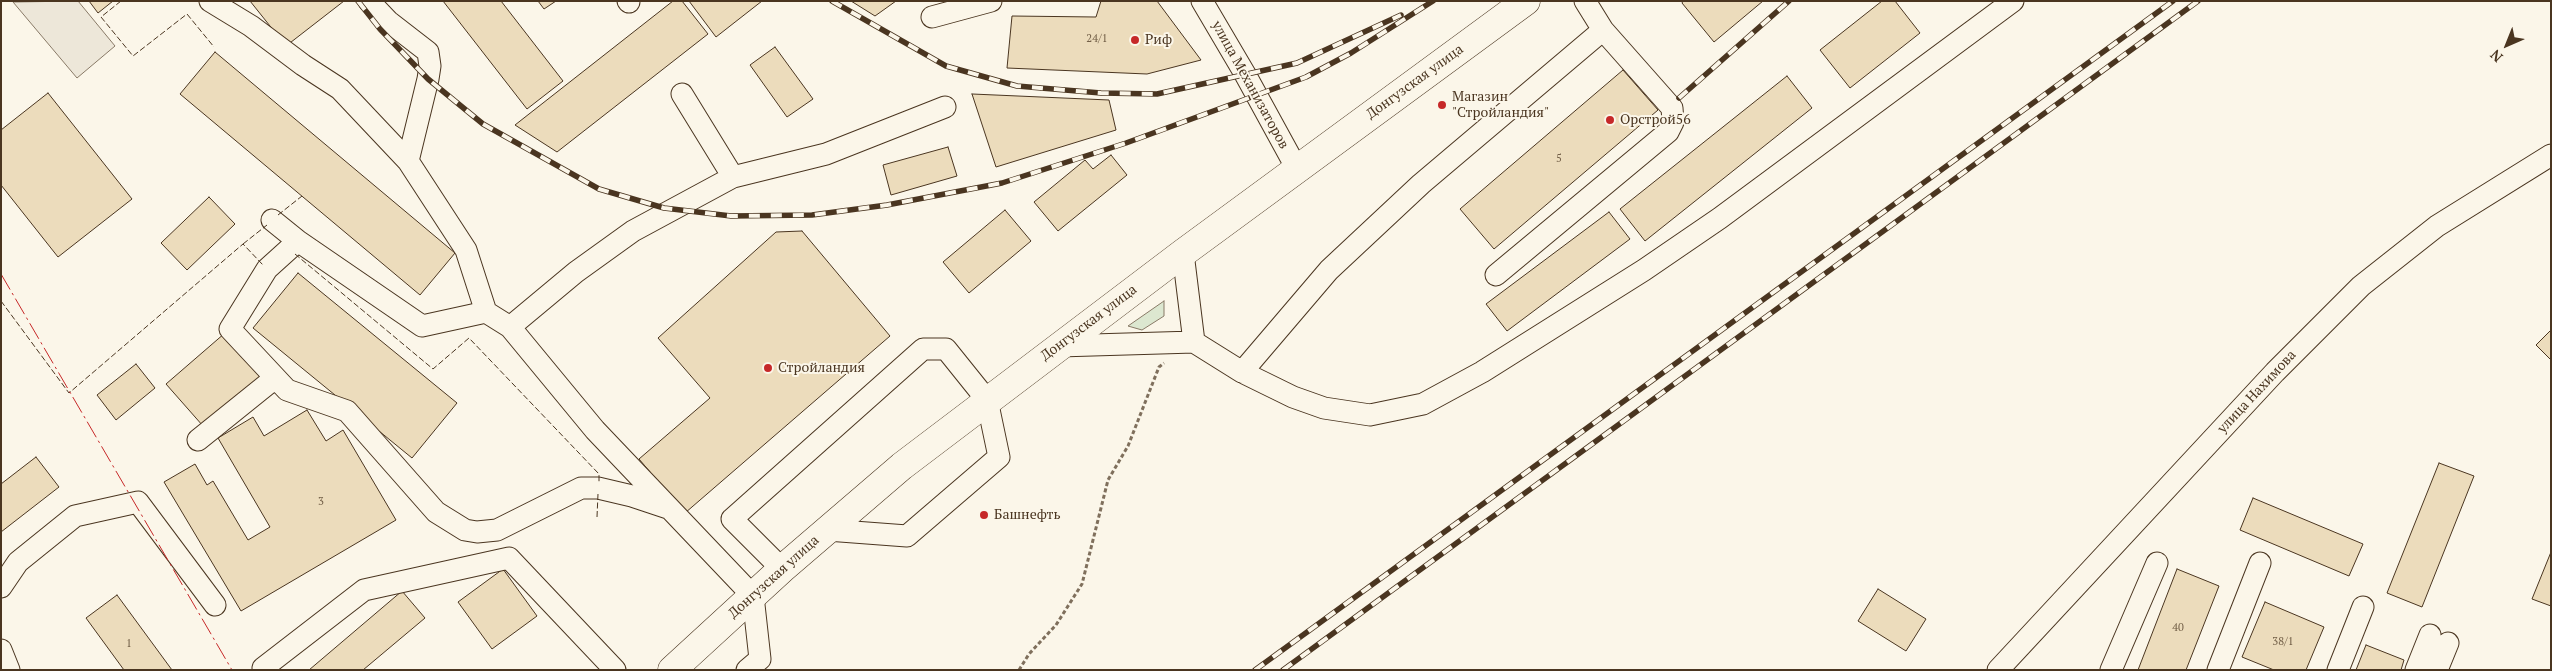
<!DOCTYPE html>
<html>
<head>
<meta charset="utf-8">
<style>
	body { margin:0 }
	#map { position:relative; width:2552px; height:671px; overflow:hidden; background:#fbf6e9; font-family:"PT Serif",serif }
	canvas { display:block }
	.frame { position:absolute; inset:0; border:2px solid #4a3520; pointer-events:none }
	.north { position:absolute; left:2482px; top:20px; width:50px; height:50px; -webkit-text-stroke:4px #fbf6e9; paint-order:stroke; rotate:224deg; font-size:14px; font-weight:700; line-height:20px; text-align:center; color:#4a3520 }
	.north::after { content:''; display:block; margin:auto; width:18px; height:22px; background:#4a3520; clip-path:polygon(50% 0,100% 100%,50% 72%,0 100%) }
</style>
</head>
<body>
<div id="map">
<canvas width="2552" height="671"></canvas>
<div class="frame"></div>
<div class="north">N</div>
</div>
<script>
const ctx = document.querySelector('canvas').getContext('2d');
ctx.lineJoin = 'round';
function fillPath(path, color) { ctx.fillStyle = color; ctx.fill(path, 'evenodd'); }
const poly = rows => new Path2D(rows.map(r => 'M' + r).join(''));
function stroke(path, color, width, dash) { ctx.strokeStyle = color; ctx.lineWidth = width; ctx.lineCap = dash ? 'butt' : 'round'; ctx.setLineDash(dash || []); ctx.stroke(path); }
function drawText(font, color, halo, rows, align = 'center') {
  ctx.font = font + ' "PT Serif",serif'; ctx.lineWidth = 4; ctx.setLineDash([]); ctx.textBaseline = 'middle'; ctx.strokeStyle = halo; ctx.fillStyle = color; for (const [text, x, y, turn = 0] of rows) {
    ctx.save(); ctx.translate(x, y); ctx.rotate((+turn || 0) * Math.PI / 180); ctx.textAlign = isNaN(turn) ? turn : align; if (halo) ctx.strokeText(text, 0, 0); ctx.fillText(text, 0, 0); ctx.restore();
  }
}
const green = poly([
	[1164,301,1164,316,1142,330,1128,326,1164,301]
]);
fillPath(green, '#dce7d0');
stroke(green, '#887966', 1);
const parking = poly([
	[78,1,115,46,77,78,13,2,78,1]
]);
fillPath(parking, '#ede7d9');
stroke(parking, '#887966', 1);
const building = poly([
	[89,1,113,1,98,13,89,1],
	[250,1,344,1,286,46,250,1],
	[443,1,501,1,563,81,527,109,443,1],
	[538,1,556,1,544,9,538,1],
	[673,1,682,1,708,34,557,152,515,125,673,1],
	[689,1,762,1,716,37,689,1],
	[851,1,896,1,875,16,851,1],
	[1101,1,1157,1,1201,60,1147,74,1007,68,1012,16,1096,17,1101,1],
	[1683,1,1763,1,1714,42,1682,3,1683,1],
	[1882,1,1895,1,1920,33,1850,88,1820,50,1882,1],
	[775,47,813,99,787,117,750,65,775,47],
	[215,52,455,253,420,295,180,94,215,52],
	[1623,70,1658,110,1494,249,1460,209,1623,70],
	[1787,76,1812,108,1645,241,1620,209,1787,76],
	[48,93,132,199,58,257,1,185,1,130,48,93],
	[972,94,1109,100,1116,130,996,167,972,94],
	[948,147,957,176,891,195,883,165,948,147],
	[1111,155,1127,175,1058,231,1034,202,1085,160,1093,169,1111,155],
	[209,197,235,224,187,270,161,243,209,197],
	[1005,210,1031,241,969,293,943,262,1005,210],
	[1609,212,1630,239,1507,331,1486,304,1609,212],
	[802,231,890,336,685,513,639,459,710,398,658,338,776,232,802,231],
	[298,273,457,403,412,458,253,328,298,273],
	[2551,330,2551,360,2536,345,2551,330],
	[225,333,262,376,203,426,166,384,225,333],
	[136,364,155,388,116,420,97,395,136,364],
	[307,410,326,441,343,430,396,520,241,611,164,482,195,464,207,485,213,481,248,540,270,527,218,438,253,417,264,436,307,410],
	[36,457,59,487,1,532,1,484,36,457],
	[2439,463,2474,476,2422,607,2387,593,2439,463],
	[2253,498,2363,544,2349,576,2240,530,2253,498],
	[2551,552,2551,606,2532,599,2551,552],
	[503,569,537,616,492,649,458,602,503,569],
	[2177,569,2219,586,2186,670,2138,670,2177,569],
	[1878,589,1926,619,1906,651,1858,621,1878,589],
	[402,591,425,618,363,670,309,670,402,591],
	[117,595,172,670,124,670,86,618,117,595],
	[2265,602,2324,627,2306,670,2274,670,2242,657,2265,602],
	[2366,645,2404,660,2401,670,2356,670,2366,645]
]);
fillPath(building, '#ecdcbc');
stroke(building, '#4a3520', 1);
const minor = poly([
	[210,1,251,26,303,65,340,89,408,161,466,250,486,312],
	[369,1,388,21,428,52,430,66,428,79,408,161],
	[628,1,629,2],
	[1202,1,1245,74,1297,169],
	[932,17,991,1],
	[682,94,733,177],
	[272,220,298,241,422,326,486,312,510,327,595,430,753,596,760,659,747,670],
	[298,241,267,269,230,329,287,390,347,411,436,512,465,530,477,532,497,530,581,488,598,488,632,496,668,508],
	[1183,253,1194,342],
	[1496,275,1668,132,1673,122,1672,108,1603,30],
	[510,327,576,272,633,231,733,177,826,154,945,107],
	[1059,346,1194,342,1242,372,1293,397,1324,408,1370,415,1423,404,1482,372,1644,270,1720,218,2013,1],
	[1242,372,1329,270,1421,184,1603,30,1585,1],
	[198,440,275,378],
	[782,569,732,519,923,349,946,349,987,400,999,457,907,536,827,530],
	[1,587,18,562,75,516,138,502,215,605],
	[1,650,9,670],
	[263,668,364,590,509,558,615,670],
	[1998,670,2275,372,2361,286,2437,226,2551,155],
	[2111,670,2157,563],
	[2218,670,2260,563],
	[2338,670,2363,607],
	[2416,670,2430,635],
	[2437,670,2448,643]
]);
const highway = poly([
	[672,670,782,569,902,466,1183,253,1526,1]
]);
stroke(minor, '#4a3520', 23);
stroke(highway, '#4a3520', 29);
stroke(poly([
	[1019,670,1029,654,1056,625,1082,584,1108,480,1128,446,1159,367,1164,363]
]), '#7f6f5c', 3, [4, 2.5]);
stroke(minor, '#fbf6e9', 21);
stroke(highway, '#fbf6e9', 28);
const rail = poly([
	[358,1,380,29,428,79,483,124,599,189,664,208,731,216,812,215,887,205,1002,183,1126,143,1306,77,1351,53,1433,1],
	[832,1,946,66,1017,86,1101,93,1157,94,1297,63,1401,15],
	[1679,98,1789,1],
	[1255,670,2173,1],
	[1283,670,2198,1]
]);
stroke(rail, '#4a3520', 5.5);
stroke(rail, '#fbf6e9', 4, [11]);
stroke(poly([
	[121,1,101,17,133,56,187,14,214,47],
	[278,215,302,196],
	[243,244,267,225],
	[295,254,433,369,469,338,599,474,599,482],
	[1,301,69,393,243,244,263,265],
	[597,517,598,494]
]), '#4a3520', 1, [6, 2.5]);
stroke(poly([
	[1,274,232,670]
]), '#c62828', 1, [18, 4, 2.5, 4]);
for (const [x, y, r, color] of [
	[1135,40,5,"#c62828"],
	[1442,105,5,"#c62828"],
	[1610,120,5,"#c62828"],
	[768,368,5,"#c62828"],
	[984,515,5,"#c62828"]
]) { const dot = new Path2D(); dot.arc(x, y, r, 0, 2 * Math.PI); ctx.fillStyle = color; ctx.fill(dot); stroke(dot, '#fbf6e9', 2); }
drawText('11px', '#725f47', null, [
	["24/1",1097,39],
	["5",1559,159],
	["3",321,502],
	["40",2178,628],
	["38/1",2283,642],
	["1",129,644]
]);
drawText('14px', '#4a3520', '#fbf6e9', [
	["Риф",1145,40],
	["Магазин",1452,97],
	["\"Стройландия\"",1452,113],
	["Орстрой56",1620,120],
	["Стройландия",778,368],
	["Башнефть",994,515]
], 'left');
drawText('14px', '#4a3520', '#fbf6e9', [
	["Донгузская улица",1415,82,-36],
	["улица Механизаторов",1250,85,61],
	["Донгузская улица",1089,323,-37],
	["улица Нахимова",2257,392,-47],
	["Донгузская улица",774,577,-42]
]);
</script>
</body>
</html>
